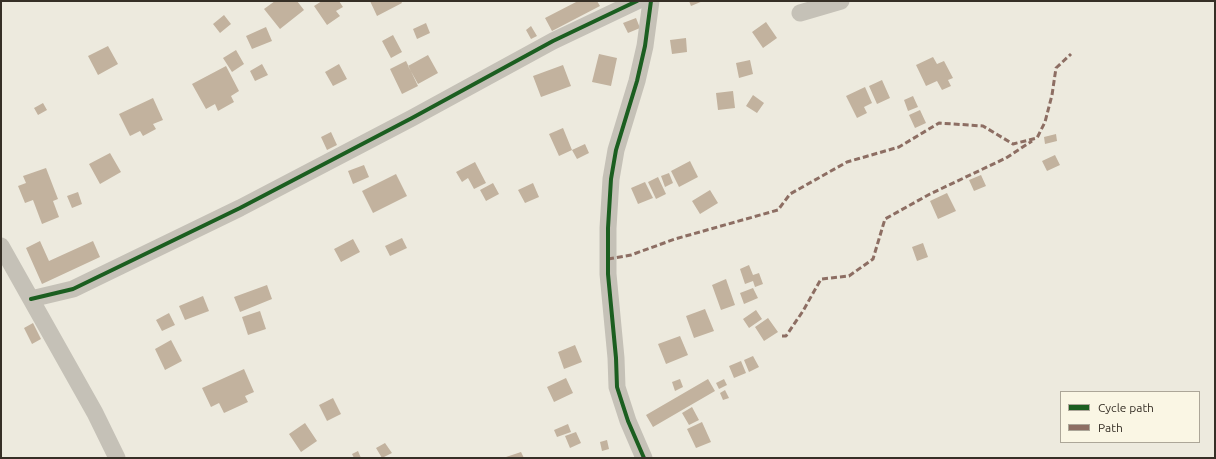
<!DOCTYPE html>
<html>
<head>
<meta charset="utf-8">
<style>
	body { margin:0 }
	#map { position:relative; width:1216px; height:459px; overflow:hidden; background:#edeade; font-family:Ubuntu,sans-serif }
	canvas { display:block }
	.frame { position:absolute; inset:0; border:2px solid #362f26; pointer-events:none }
	.legend { position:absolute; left:1060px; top:391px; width:140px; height:52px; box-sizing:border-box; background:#faf6e4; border:1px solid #aca698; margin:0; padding:5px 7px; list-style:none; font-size:12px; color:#362f26 }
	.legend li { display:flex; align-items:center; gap:8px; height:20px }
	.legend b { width:20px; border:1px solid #aca698 }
</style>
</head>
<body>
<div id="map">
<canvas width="1216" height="459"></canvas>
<div class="frame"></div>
<ul class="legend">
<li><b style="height:5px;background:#1b5e20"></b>Cycle path</li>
<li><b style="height:5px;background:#8d6e63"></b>Path</li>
</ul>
</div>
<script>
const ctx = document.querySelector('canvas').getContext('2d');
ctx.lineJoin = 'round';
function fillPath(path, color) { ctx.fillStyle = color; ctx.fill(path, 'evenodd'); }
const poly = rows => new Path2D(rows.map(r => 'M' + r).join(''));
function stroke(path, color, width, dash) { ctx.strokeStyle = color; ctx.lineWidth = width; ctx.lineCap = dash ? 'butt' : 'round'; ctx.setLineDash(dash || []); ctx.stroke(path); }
fillPath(poly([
	[275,1,297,1,304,10,280,29,264,9],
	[322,1,339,1,343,7,336,11,340,16,327,25,314,6],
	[370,1,401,1,402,3,377,16],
	[578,1,597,1,600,6,552,31,545,18],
	[689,1,703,1,691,6],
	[224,15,231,24,220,33,213,24],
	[636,18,640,28,628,33,623,23],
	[766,22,777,38,763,48,752,32],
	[426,23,430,33,417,39,413,29],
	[531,26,537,36,531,39,526,30],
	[266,27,272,41,252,49,246,36],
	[393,35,402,52,391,58,382,41],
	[686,38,687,52,672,54,670,40],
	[108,46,118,64,98,75,88,56],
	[236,50,244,64,232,72,223,58],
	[599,54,617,58,611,86,592,82],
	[428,55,438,73,418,84,408,66],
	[933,57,937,64,944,61,953,78,948,80,951,86,942,90,937,81,926,86,916,65],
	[750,60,753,74,739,78,736,63],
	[406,61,418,86,402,94,390,69],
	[262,64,268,75,255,81,250,71],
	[339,64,347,79,333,86,325,72],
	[563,65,571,86,541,97,533,76],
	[226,66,239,91,231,96,234,102,218,111,215,104,206,109,192,84],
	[882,80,890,98,877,104,869,86],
	[865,87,872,103,864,107,867,113,857,118,846,96],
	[733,91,735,108,718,110,716,93],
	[753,95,764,103,757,113,746,106],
	[913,96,918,107,908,111,904,100],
	[153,98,163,120,153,124,156,129,143,136,140,131,130,136,119,114],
	[43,103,47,110,38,115,34,108],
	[920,110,926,123,915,128,909,115],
	[563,128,572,150,559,156,549,134],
	[331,132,337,145,327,150,321,137],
	[1056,134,1057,141,1045,144,1044,137],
	[585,144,589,153,577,159,572,150],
	[110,153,121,172,100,184,89,164],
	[1055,155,1060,165,1047,171,1042,161],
	[690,161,698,177,679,187,671,171],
	[475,162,486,183,474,189,468,178,462,182,456,172],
	[364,165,369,177,353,184,348,171],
	[46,168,58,199,53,201,59,217,42,224,33,200,25,203,18,186,26,183,23,176],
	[669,173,673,183,665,187,661,176],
	[396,174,407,196,373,213,362,191],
	[981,175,986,186,974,191,969,180],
	[658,177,666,194,656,199,648,182],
	[645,182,653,198,638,204,631,188],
	[493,183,499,194,486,201,480,190],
	[533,183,539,197,525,203,518,190],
	[710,190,718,203,700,214,692,201],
	[78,192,82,204,72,208,67,196],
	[947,193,956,211,938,219,930,201],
	[402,238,407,248,390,256,385,246],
	[353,239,360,252,341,262,334,249],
	[40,241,49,261,93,241,100,257,42,284,26,248],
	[923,243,928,257,917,261,912,247],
	[749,265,753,275,759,273,763,284,755,287,753,281,745,284,740,269],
	[726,279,735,305,721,310,712,285],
	[267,285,272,299,240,312,234,297],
	[753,288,758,298,744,304,740,293],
	[203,296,209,311,185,320,179,306],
	[705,309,714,331,694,338,686,316],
	[756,310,762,319,749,328,743,319],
	[260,311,266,329,248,335,242,317],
	[169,313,175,325,162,331,156,320],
	[768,318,778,332,764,341,755,327],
	[33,323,41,339,32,344,24,328],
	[680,336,688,355,666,364,658,344],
	[171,340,182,361,165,370,155,349],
	[575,345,582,362,564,369,558,352],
	[753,356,759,367,749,372,744,360],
	[741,361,746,373,734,378,729,366],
	[244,369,254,392,245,396,248,402,224,413,219,403,211,407,202,388],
	[566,378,573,393,554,402,547,387],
	[680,379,683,387,675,391,672,382],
	[708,379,715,391,653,427,646,415],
	[724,379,727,385,719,389,716,383],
	[725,390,729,398,723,400,720,393],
	[333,398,341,414,327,421,319,405],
	[692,407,699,420,689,425,682,413],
	[702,422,711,442,696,448,687,429],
	[305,423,317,441,301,452,289,434],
	[568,424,571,432,557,437,554,430],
	[576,432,581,443,570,448,565,436],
	[607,440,609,449,602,451,600,442],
	[385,443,392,453,382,458,376,448],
	[358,451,361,458,354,458,352,454],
	[521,452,524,458,503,458]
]), '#c2b29e');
stroke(poly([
	[800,13,841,1],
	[1,246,95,413,117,458],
	[31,299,73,289,240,208,412,118,553,41,637,1],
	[644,458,628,421,617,387,616,358,608,274,608,228,611,179,616,150,637,81,645,46,651,1]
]), '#c5c1b7', 17);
stroke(poly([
	[608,259,631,255,675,239,778,210,790,194,847,162,899,147,939,123,983,126,1013,144,1037,138,1045,122,1052,95,1056,68,1071,54],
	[782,336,786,336,803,311,821,279,849,276,873,259,885,219,930,194,1006,158,1032,141]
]), '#8d6e63', 3, [6, 3]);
stroke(poly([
	[31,299,73,289,240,208,412,118,553,41,637,1],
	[644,458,628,421,617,387,616,358,608,274,608,228,611,179,616,150,637,81,645,46,651,1]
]), '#1b5e20', 4);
</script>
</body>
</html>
